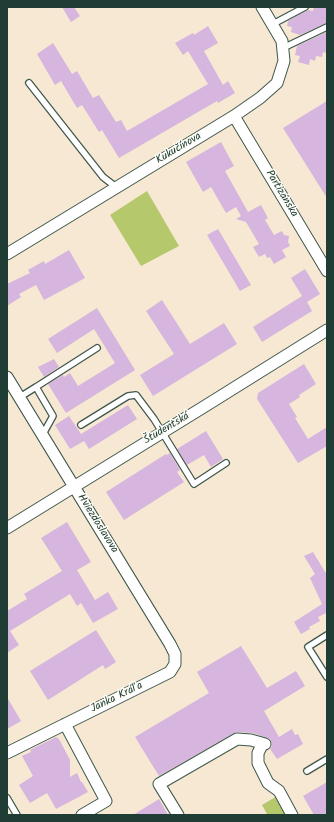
<!DOCTYPE html>
<html>
<head>
<meta charset="utf-8">
<style>
	body { margin:0 }
	#map { position:relative; width:334px; height:822px; overflow:hidden; background:#f6e8d2; font-family:Kalam,sans-serif }
	canvas { display:block }
	.frame { position:absolute; inset:0; border:8px solid #1f3d34; pointer-events:none }
</style>
</head>
<body>
<div id="map">
<canvas width="334" height="822"></canvas>
<div class="frame"></div>
</div>
<script>
const ctx = document.querySelector('canvas').getContext('2d');
ctx.lineJoin = 'round';
function fillPath(path, color) { ctx.fillStyle = color; ctx.fill(path, 'evenodd'); }
const poly = rows => new Path2D(rows.map(r => 'M' + r).join(''));
function stroke(path, color, width, dash) { ctx.strokeStyle = color; ctx.lineWidth = width; ctx.lineCap = dash ? 'butt' : 'round'; ctx.setLineDash(dash || []); ctx.stroke(path); }
function drawText(font, color, halo, rows, align = 'center') {
  ctx.font = font + ' Kalam,sans-serif'; ctx.lineWidth = 3; ctx.setLineDash([]); ctx.textBaseline = 'middle'; ctx.strokeStyle = halo; ctx.fillStyle = color; for (const [text, x, y, turn = 0] of rows) {
    ctx.save(); ctx.translate(x, y); ctx.rotate((+turn || 0) * Math.PI / 180); ctx.textAlign = isNaN(turn) ? turn : align; if (halo) ctx.strokeText(text, 0, 0); ctx.fillText(text, 0, 0); ctx.restore();
  }
}
fillPath(poly([
	[147,191,179,246,141,266,110,215],
	[277,796,288,815,267,814,262,805]
]), '#b5c86c');
fillPath(poly([
	[62,7,74,7,80,16,71,22],
	[314,7,327,7,327,23,300,35,291,32,292,27,287,26,288,21,308,10,313,11],
	[208,26,218,43,204,51,223,85,228,81,235,93,218,103,217,101,119,158,102,130,99,132,82,105,77,108,61,81,55,85,37,54,53,43,72,74,77,71,93,98,99,95,116,122,121,120,127,131,208,84,188,51,183,55,175,43,193,33,194,35],
	[327,32,327,53,323,52,322,57,316,56,315,61,310,59,309,65,298,62,300,56,295,55,297,46],
	[327,101,327,198,283,128],
	[221,142,234,166,225,171,248,212,261,205,268,218,265,220,274,235,282,231,284,235,289,236,288,242,290,246,282,250,286,257,274,264,270,257,267,258,265,254,259,257,253,247,259,244,246,222,236,219,241,216,236,207,226,213,211,187,203,192,186,162],
	[218,229,251,285,240,291,207,235],
	[69,250,85,278,44,300,36,285,19,294,21,297,7,306,7,284,30,273,28,270,44,261,45,264],
	[305,269,320,294,307,302,312,311,262,342,253,327,302,296,291,278],
	[162,300,190,344,224,323,237,344,153,396,140,375,174,354,146,311],
	[97,308,135,370,66,413,48,384,63,375,64,377,70,373,78,386,115,363,94,329,57,353,48,339],
	[54,359,59,367,44,377,38,367],
	[304,364,316,384,299,395,300,397,289,404,297,417,295,418,308,439,327,427,327,446,298,463,257,399,258,393],
	[128,405,137,419,89,449,84,441,70,449,55,425,69,416,81,434],
	[206,431,223,459,211,467,204,455,187,465,177,449],
	[170,453,180,470,177,472,184,482,124,520,106,492,166,454,167,455],
	[67,522,91,562,77,570,95,600,108,592,118,609,93,623,81,603,77,606,70,594,10,631,19,645,7,653,7,611,27,599,24,594,62,571,41,538],
	[313,552,327,575,327,614,326,613,318,617,320,621,309,627,310,629,301,634,294,622,322,604,310,578,315,574,304,556],
	[96,630,116,662,105,669,103,665,48,700,30,671],
	[241,646,267,688,296,671,305,686,264,711,279,737,292,729,295,735,298,734,303,744,277,759,270,749,272,746,272,743,270,739,253,733,237,732,234,733,159,776,135,737,209,693,197,672],
	[7,697,21,721,7,729],
	[56,737,59,739,70,760,70,777,77,773,81,782,82,782,88,792,56,809,47,793,30,803,19,785,33,776,22,756,31,752,30,750],
	[327,782,327,815,314,815,303,796],
	[159,799,168,815,133,815]
]), '#d6b5de');
const lane = poly([
	[273,24,305,7],
	[283,48,327,27],
	[29,83,103,177,116,187],
	[36,387,97,348],
	[20,397,36,387,53,416,43,434],
	[81,425,128,396,136,395,154,419,194,484,226,463],
	[327,635,308,647,327,677],
	[307,771,327,759],
	[7,798,17,815]
]);
const street = poly([
	[234,116,327,271],
	[7,254,234,116,260,98,277,83,284,61,282,41,262,7],
	[7,377,170,644,175,654,175,664,170,672,7,753],
	[7,528,202,408,327,330],
	[65,724,106,801,82,815],
	[261,747,258,753,258,763,268,783,279,791,292,815],
	[178,815,159,784,237,739,251,740,265,744]
]);
stroke(lane, '#3f574c', 8);
stroke(street, '#3f574c', 13);
stroke(lane, '#fff', 5.5);
stroke(street, '#fff', 11);
drawText('11px', '#1f3d34', '#fdfcf7', [
	["Kukučínova",179,149,-31],
	["Partizánska",281,194,59],
	["Študentská",167,429,-31],
	["Hviezdoslavova",97,524,58],
	["Janka Kráľa",117,698,-26]
]);
</script>
</body>
</html>
